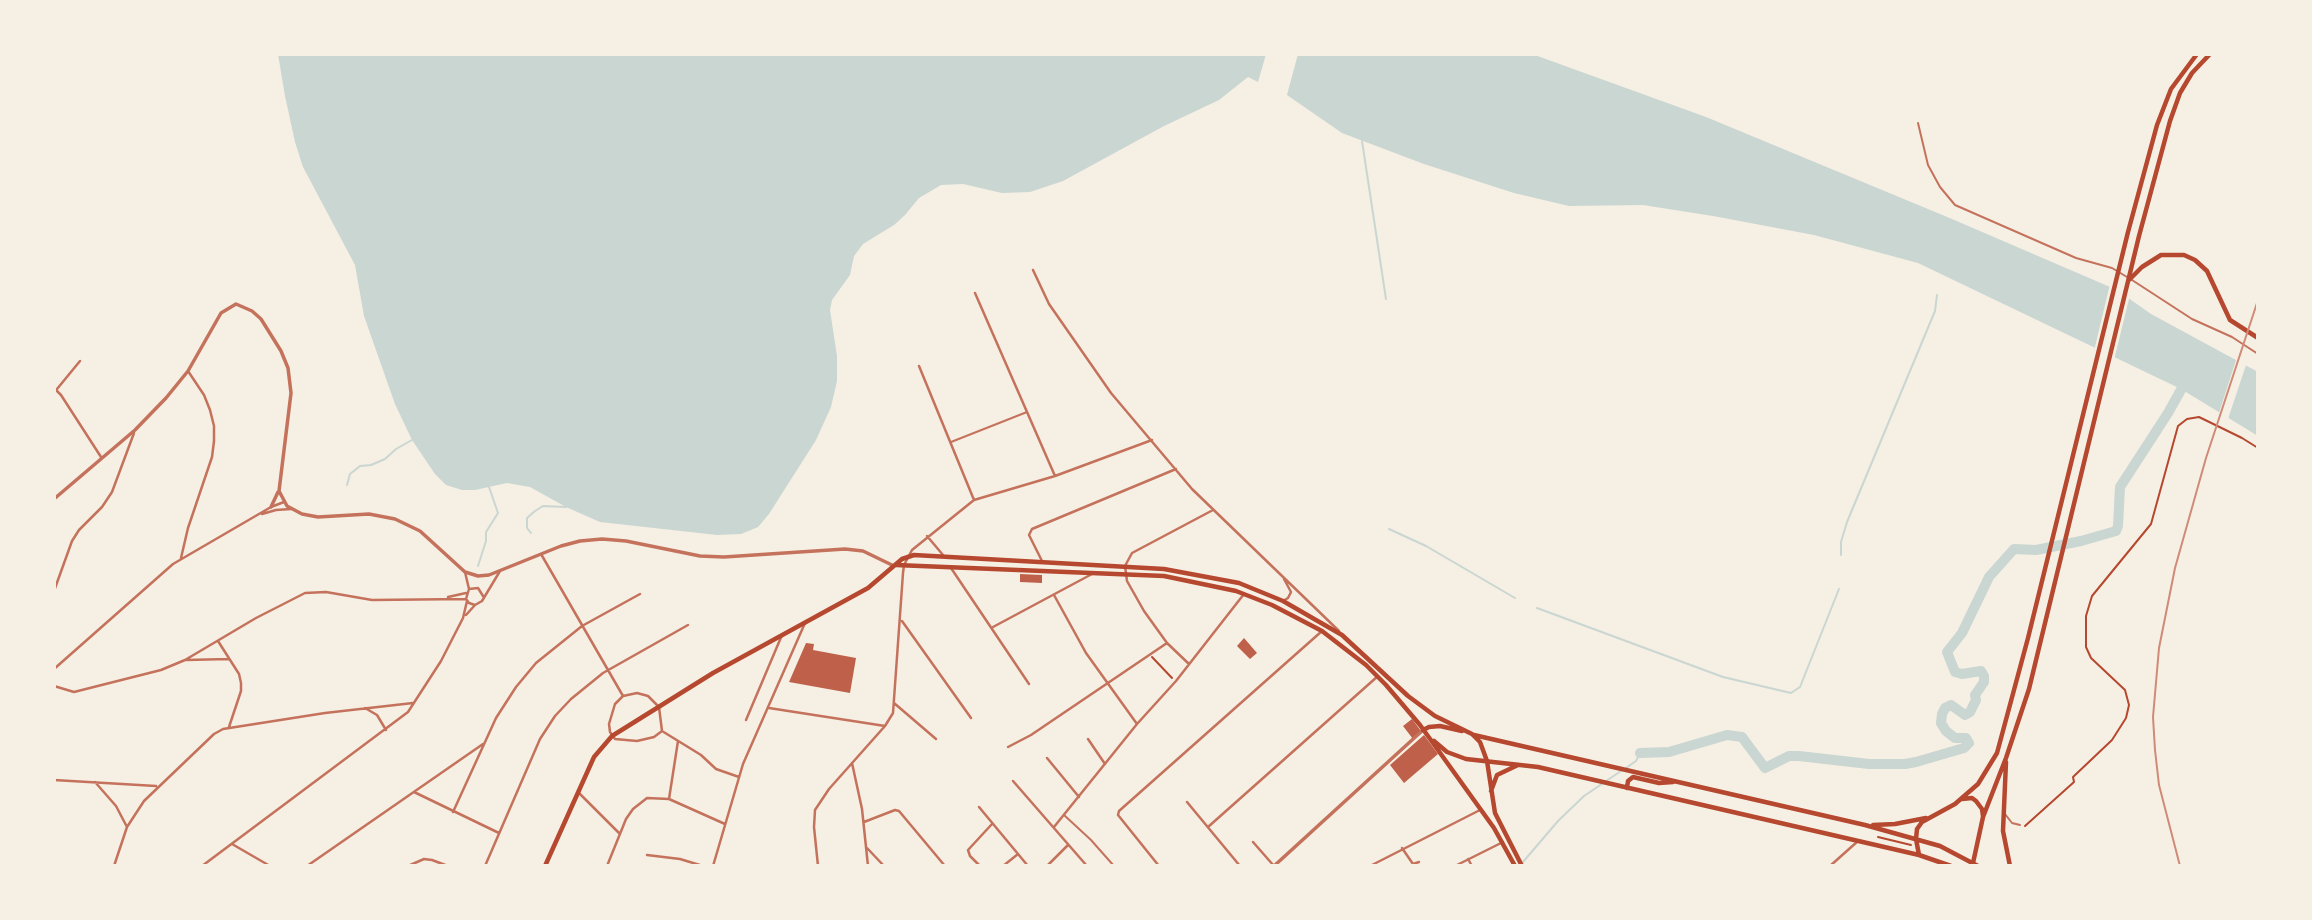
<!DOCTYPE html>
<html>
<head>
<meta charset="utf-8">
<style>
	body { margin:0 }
	#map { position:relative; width:2312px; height:920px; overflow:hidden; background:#f6efe4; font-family:"Source Sans 3",sans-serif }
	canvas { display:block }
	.frame { position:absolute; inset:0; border:56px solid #f6efe4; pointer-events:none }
</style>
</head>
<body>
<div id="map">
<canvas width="2312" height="920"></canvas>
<div class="frame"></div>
</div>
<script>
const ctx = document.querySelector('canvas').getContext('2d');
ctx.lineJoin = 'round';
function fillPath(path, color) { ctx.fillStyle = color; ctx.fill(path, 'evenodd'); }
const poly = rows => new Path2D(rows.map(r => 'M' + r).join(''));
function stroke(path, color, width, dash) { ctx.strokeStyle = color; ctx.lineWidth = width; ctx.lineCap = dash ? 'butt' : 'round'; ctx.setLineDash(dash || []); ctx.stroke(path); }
fillPath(poly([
	[278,54,1266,54,1258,82,1248,77,1219,100,1164,126,1063,181,1030,192,1002,193,963,184,941,185,919,198,905,215,894,225,863,244,854,256,850,275,832,300,830,310,837,356,837,381,831,407,816,440,769,514,758,527,741,534,717,535,600,522,566,507,530,487,507,483,475,490,462,490,446,485,435,474,412,440,395,404,364,316,355,265,303,167,295,142,285,96],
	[1298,54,1532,54,1706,117,1952,219,2117,290,2151,314,2258,372,2258,436,2181,389,1918,263,1814,235,1713,216,1643,205,1569,206,1514,193,1424,164,1342,133,1287,95]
]), '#c9d6d2');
fillPath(poly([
	[2110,284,2130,295,2114,360,2094,351],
	[2237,357,2247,362,2227,422,2218,416]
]), '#f6efe4');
stroke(poly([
	[1362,141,1386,299],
	[347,485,350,474,360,466,371,465,385,459,396,449,412,440],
	[1389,529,1426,546,1515,598],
	[531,533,527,528,527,518,535,511,543,506,566,507],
	[1841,555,1841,542,1847,522,1935,311,1937,295],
	[478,566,486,541,486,532,498,513,489,487],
	[1537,608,1723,677,1791,693,1800,687,1839,589],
	[1626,768,1636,761,1640,753],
	[1523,862,1558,821,1584,796,1621,771]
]), '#c9d6d2', 2);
stroke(poly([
	[1640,753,1669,752,1727,735,1742,737,1765,768,1789,756,1799,756,1869,764,1905,764,1916,762,1964,748,1969,743,1966,738,1955,738,1946,731,1941,723,1942,714,1945,708,1951,705,1965,715,1970,712,1976,700,1975,695,1984,682,1984,676,1981,671,1962,674,1955,672,1947,652,1962,633,1989,577,2014,549,2036,550,2081,541,2116,531,2118,526,2120,487,2168,413,2187,379]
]), '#c9d6d2', 10);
fillPath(poly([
	[1020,574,1042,575,1042,583,1020,582],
	[1244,638,1257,653,1250,659,1237,646],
	[806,643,814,644,813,650,856,658,850,693,789,682],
	[1412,719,1421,731,1413,739,1403,726],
	[1424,735,1438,754,1404,783,1390,765]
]), '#bf614a');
stroke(poly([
	[1152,657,1172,678],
	[2025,826,2074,782,2073,777,2112,740,2126,718,2129,705,2125,690,2091,658,2086,647,2086,616,2092,596,2151,524,2178,426,2187,419,2199,417,2242,438,2258,448],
	[1878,837,1911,845]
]), '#b5482f', 2);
stroke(poly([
	[1918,123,1928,165,1940,187,1955,205,2076,258,2112,268,2127,277],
	[2132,280,2192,319,2232,337,2258,354],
	[951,442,1027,412],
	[2005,814,2012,823,2020,825],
	[1064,815,1091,840,1114,866]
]), '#c5725c', 2);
stroke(poly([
	[1033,270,1049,304,1111,393,1192,489,1339,631],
	[975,293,1055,476],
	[919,366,974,500],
	[54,388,61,395,101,457],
	[57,389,80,361],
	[262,514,276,510,291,509],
	[927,536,943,555],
	[541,554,623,696],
	[181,558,188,528,212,457,214,441,214,426,210,410,204,395,188,371],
	[1042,561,1029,535,1032,529,1176,469],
	[951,568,1029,684],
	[465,572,469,589,466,599,469,603,475,605,482,601,500,571],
	[469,589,478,588,483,596],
	[54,591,72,541,79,530,102,507,112,492,134,433],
	[1054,595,1086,653,1137,724],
	[448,597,466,593],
	[1283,601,1288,598,1291,592,1284,579],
	[466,615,475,605],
	[902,621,971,718],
	[993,627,1092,574],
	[218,641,239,674,241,683,241,691,229,727],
	[186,660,229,659],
	[1189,664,1167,643,1144,611,1127,581,1125,566,1132,553,1213,510],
	[54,669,173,564,271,507,284,502],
	[54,686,74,692,161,670,185,660,256,618,305,593,326,592,372,600,466,599],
	[637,693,648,696,659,707,662,731,654,737,637,741,615,739,610,732,609,724,615,704,623,696,637,693],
	[894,703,936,739],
	[365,708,377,715,386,730],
	[769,708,885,726],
	[746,720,782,635],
	[662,731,701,755,716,769,739,777],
	[1088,739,1105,764],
	[1008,747,1031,735,1167,643],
	[1047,758,1079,797],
	[852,763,862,809,868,866],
	[54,780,156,786],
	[1013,781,1087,866],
	[95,782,116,806,127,827],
	[414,792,499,833],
	[578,792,620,834],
	[669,799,678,741],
	[1187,802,1240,866],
	[979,807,1028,866],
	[453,812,496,718,516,687,536,663,582,626,640,594],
	[864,822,895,810,899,811,945,866],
	[1054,827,1137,724,1176,681,1244,594],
	[1208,827,1378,676],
	[1253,842,1274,866],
	[232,844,270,866],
	[867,848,884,866],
	[1402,848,1413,864,1419,862],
	[647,855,680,859,703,866],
	[1468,859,1472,866],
	[114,866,127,827,144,801,214,734,223,729,325,713,413,703],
	[202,866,408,712,441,661,463,618,467,601],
	[307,866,483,744],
	[408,866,424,859,432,860,448,866],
	[485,866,540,739,555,716,571,699,603,673,688,625],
	[607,866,626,819,633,809,647,798,669,799,725,824],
	[713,866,743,764,805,623],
	[818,866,814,827,815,810,829,789,885,726,893,713,903,573,904,565,912,550,974,500,1055,476,1152,440],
	[980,866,970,856,968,850,992,824],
	[1003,866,1018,854],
	[1047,866,1068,845],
	[1159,866,1118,815,1119,811,1322,631],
	[1370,866,1480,810],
	[1455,866,1503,842],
	[1830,866,1858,841]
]), '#c5725c', 2.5);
stroke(poly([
	[54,499,135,430,166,398,188,371,221,313,236,304,252,311,261,319,281,351,288,368,291,393,279,491,287,506,302,514,318,517,369,514,395,519,420,531,465,572,478,576,489,575,561,546,580,541,602,539,626,541,700,556,724,557,845,549,863,551,894,566],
	[271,507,278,492],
	[1274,866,1423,730]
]), '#c5725c', 3.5);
stroke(poly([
	[2129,280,2142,267,2161,255,2184,255,2195,260,2207,271,2230,320,2258,338],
	[896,565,1164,576,1236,591,1272,605,1322,631,1366,665,1386,685,1420,725,1494,828,1515,866],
	[1423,730,1429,727,1440,726,1462,731],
	[1474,735,1865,825,1940,846,1978,866],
	[1434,741,1447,752,1466,759,1538,767,1919,855,1951,866],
	[2006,762,2003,831,2010,866],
	[1627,788,1628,781,1633,777,1659,783,1673,782],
	[1491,791,1497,775,1518,765],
	[1962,799,1972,798,1976,801,1982,809,1983,816],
	[1873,825,1895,824,1926,818],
	[1919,855,1916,839,1917,829,1922,822,1955,804,1978,784,1997,753,2028,638,2128,232,2157,125,2171,89,2197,54],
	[1973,863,1983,817,2006,758,2029,689,2139,236,2170,121,2180,93,2192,73,2210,54],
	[545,866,594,757,612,736,713,673,868,588,902,559,914,555,1164,569,1239,583,1283,601,1342,635,1408,696,1435,716,1472,734,1480,742,1487,761,1495,813,1522,866]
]), '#b5482f', 4.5);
stroke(poly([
	[2180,866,2159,785,2155,750,2153,717,2159,648,2175,568,2206,458,2258,300]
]), '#cf8b77', 2);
</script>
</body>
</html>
